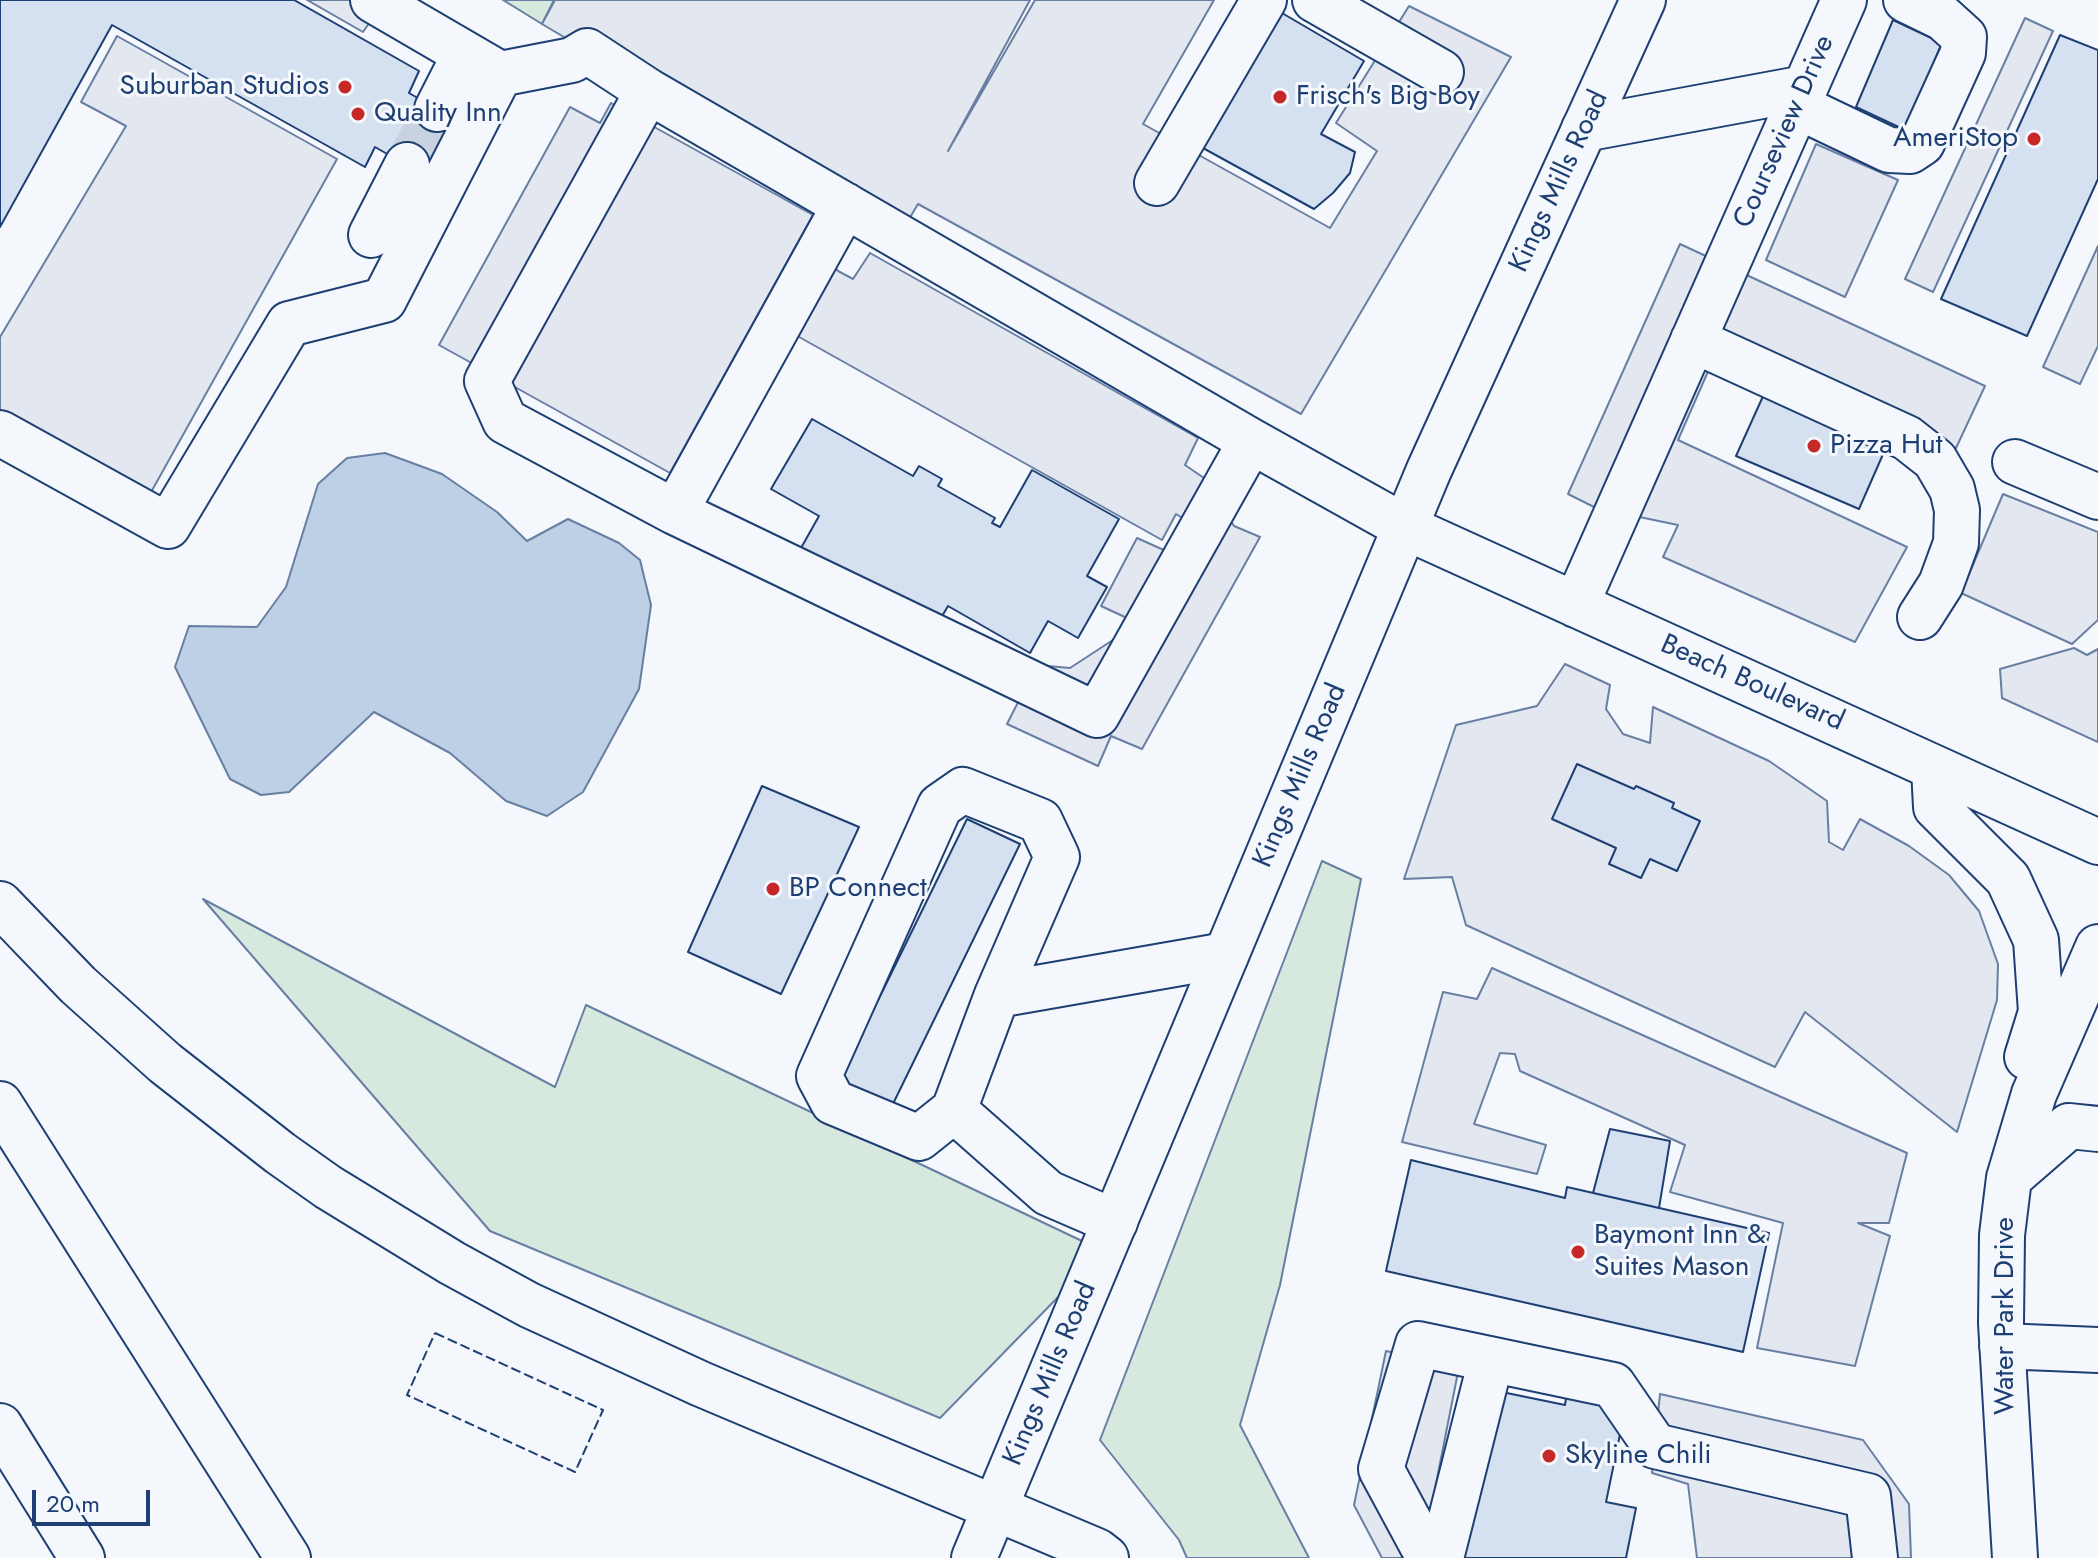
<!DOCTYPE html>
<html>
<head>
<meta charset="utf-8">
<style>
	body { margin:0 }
	#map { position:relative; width:2098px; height:1558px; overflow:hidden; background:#f4f7fb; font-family:Jost,sans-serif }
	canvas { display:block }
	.scale { position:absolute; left:32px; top:1490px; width:118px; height:36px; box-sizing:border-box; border:4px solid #1d3f73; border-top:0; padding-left:10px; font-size:24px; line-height:28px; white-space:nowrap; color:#1d3f73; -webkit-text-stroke:6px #f4f7fb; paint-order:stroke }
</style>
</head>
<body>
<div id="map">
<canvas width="2098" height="1558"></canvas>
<div class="scale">20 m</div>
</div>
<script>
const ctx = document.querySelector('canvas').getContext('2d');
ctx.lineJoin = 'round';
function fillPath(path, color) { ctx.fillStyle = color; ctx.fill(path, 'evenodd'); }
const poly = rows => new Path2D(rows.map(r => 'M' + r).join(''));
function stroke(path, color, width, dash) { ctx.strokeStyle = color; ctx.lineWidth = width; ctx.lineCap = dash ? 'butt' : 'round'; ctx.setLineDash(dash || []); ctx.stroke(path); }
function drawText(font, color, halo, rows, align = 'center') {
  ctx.font = font + ' Jost,sans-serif'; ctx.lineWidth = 6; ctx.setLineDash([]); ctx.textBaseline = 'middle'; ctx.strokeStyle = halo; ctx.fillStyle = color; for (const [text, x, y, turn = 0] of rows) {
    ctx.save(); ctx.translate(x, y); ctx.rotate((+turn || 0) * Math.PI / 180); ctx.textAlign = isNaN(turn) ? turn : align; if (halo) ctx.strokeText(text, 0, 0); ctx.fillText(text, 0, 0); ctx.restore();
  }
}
const green = poly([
	[503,0,554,0,542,24,503,0],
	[1322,861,1361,879,1280,1285,1240,1425,1309,1558,1187,1558,1179,1540,1100,1440,1322,861],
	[203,899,555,1087,586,1005,1103,1251,940,1418,490,1231,203,899]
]);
fillPath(green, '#d7e8df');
stroke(green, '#687fa3', 2);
const parking = poly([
	[307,0,385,0,363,32,307,0],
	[555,0,1030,0,948,151,1035,0,1214,0,1143,124,1330,228,1377,151,1336,123,1409,6,1511,57,1301,414,918,204,899,236,542,24,555,0],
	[2025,18,2053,31,1933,292,1905,279,2025,18],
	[117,36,337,159,150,494,0,410,0,337,126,126,81,102,117,36],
	[611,103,813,215,670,473,439,345,570,107,600,123,611,103],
	[1816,144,1898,180,1845,297,1766,260,1816,144],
	[1680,244,1985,386,1956,448,1724,335,1678,440,1907,547,1855,642,1663,557,1678,525,1596,508,1568,494,1680,244],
	[2098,246,2098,346,2080,384,2043,367,2098,246],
	[870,253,1198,438,1185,465,1204,478,1234,526,1260,537,1142,749,1111,736,1098,766,1007,724,1037,665,1070,668,1116,638,1127,618,1101,606,1137,538,1166,551,1184,519,1176,514,1162,540,792,333,830,263,838,271,853,279,870,253],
	[2003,494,2098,532,2098,620,2072,644,1961,593,2003,494],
	[2074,648,2087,655,2098,649,2098,742,2002,698,2000,669,2074,648],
	[1565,664,1610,685,1606,709,1623,734,1650,743,1653,707,1769,761,1827,801,1829,842,1843,850,1860,819,1909,846,1949,875,1979,911,1998,964,1997,1000,1957,1132,1805,1012,1775,1067,1466,925,1452,877,1404,879,1456,725,1537,706,1565,664],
	[1492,968,1907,1153,1889,1223,1858,1223,1890,1236,1855,1366,1757,1348,1783,1223,1670,1192,1685,1145,1520,1071,1515,1054,1500,1053,1474,1124,1546,1145,1537,1174,1402,1142,1443,992,1477,999,1492,968],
	[1386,1351,1459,1367,1432,1504,1465,1558,1382,1558,1354,1505,1386,1351],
	[1660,1394,1863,1440,1909,1504,1911,1558,1697,1558,1688,1484,1652,1473,1660,1394]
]);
fillPath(parking, '#e3e8f0');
stroke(parking, '#687fa3', 2);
const water = poly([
	[385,453,442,474,497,512,527,541,568,519,619,543,640,560,651,605,639,689,583,792,547,816,506,801,450,753,374,712,289,792,261,795,230,779,175,667,189,626,257,627,286,587,318,484,347,458,385,453]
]);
fillPath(water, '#bed0e5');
stroke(water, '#687fa3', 2);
const building = poly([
	[0,0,294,0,419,71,409,93,455,119,424,175,375,147,365,167,112,25,0,227,0,0],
	[1270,6,1364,61,1321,134,1355,152,1350,173,1333,193,1314,209,1192,142,1270,6],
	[1893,20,1942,43,1905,130,1856,107,1893,20],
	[2060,35,2098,50,2098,179,2027,336,1941,299,2060,35],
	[1769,383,1891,436,1859,509,1736,456,1769,383],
	[812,419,913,476,919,466,942,479,938,486,995,518,992,523,1000,527,1032,470,1119,519,1087,576,1107,587,1078,638,1048,621,1030,653,948,606,937,625,801,548,819,516,771,489,812,419],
	[1577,764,1634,789,1636,786,1674,803,1672,808,1700,821,1677,871,1650,859,1641,878,1609,864,1616,848,1552,819,1577,764],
	[762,786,859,827,781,994,688,952,762,786],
	[967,819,1020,844,889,1112,836,1086,967,819],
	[1610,1129,1670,1141,1659,1208,1593,1193,1610,1129],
	[1411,1160,1565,1198,1567,1187,1769,1233,1743,1352,1386,1271,1411,1160],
	[1497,1391,1565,1405,1566,1398,1625,1410,1606,1502,1636,1508,1626,1558,1462,1558,1497,1391]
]);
fillPath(building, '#d5e0f0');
stroke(building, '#1d3f73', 2);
stroke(poly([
	[407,165,437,109]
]), '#c9d2e0', 44, [44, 22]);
const minor = poly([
	[373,0,500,74,572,60,587,51,648,91,1251,441,1405,527,2098,842],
	[1315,0,1441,72],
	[648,91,487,381,505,421,675,512,1097,715,1251,441],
	[1797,106,1889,150,1910,151,1922,143,1963,53,1964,37,1943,18,1906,0],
	[437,109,465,54],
	[1584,129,1805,88],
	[1157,183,1264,0],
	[371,235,407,165],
	[1693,340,1907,438,1935,460,1952,489,1957,510,1956,543,1941,584,1920,617],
	[0,433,168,526,289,324,384,300,500,74],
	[2015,462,2098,497],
	[675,512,845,205],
	[1576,605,1844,0],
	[1934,768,1936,807,2008,879,2036,940,2041,1012,2027,1057],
	[997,995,954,1110,919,1138,833,1102,819,1076,940,806,963,790,1040,821,1057,857,997,995,1226,955],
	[954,1110,1048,1193,1115,1222],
	[2009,1178,2069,1126,2098,1129],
	[2002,1346,2098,1350],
	[1429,1558,1381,1469,1418,1344,1613,1385,1655,1446,1868,1496,1875,1558],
	[1441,1558,1491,1360],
	[2015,1558,2001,1323,2002,1235,2009,1178,2034,1094,2098,947]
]);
const major = poly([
	[974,1558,1429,470,1643,0]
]);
const highway = poly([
	[0,904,78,985,165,1063,280,1153,328,1187,452,1263,529,1305,701,1384,1097,1551,1106,1558],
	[0,1104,288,1558],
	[0,1426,82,1558]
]);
stroke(minor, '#1d3f73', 48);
stroke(major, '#1d3f73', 48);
stroke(highway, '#1d3f73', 48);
stroke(minor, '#f4f7fb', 44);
stroke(major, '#f4f7fb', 44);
stroke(highway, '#f4f7fb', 44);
stroke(poly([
	[435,1333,603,1410,575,1472,407,1395,435,1333]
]), '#1d3f73', 2, [10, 4]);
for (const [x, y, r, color] of [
	[345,87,8,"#c62828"],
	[1280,97,8,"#c62828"],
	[358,114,8,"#c62828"],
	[2034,139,8,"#c62828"],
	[1814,446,8,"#c62828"],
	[773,889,8,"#c62828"],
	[1578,1252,8,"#c62828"],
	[1549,1456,8,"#c62828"]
]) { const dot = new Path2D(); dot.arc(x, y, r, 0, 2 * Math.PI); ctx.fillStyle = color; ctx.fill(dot); stroke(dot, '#f4f7fb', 3); }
drawText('28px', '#1d3f73', '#f4f7fb', [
	["Suburban Studios",329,87,"right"],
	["Frisch's Big Boy",1296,97],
	["Quality Inn",374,114],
	["AmeriStop",2018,139,"right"],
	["Pizza Hut",1830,446],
	["BP Connect",789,889],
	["Baymont Inn &",1594,1236],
	["Suites Mason",1594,1268],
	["Skyline Chili",1565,1456]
], 'left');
drawText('28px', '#1d3f73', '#f4f7fb', [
	["Courseview Drive",1785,132,-66],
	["Kings Mills Road",1560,182,-65],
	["Beach Boulevard",1752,684,24],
	["Kings Mills Road",1301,776,-67],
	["Water Park Drive",2006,1316,-90],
	["Kings Mills Road",1051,1374,-67]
]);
</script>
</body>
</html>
